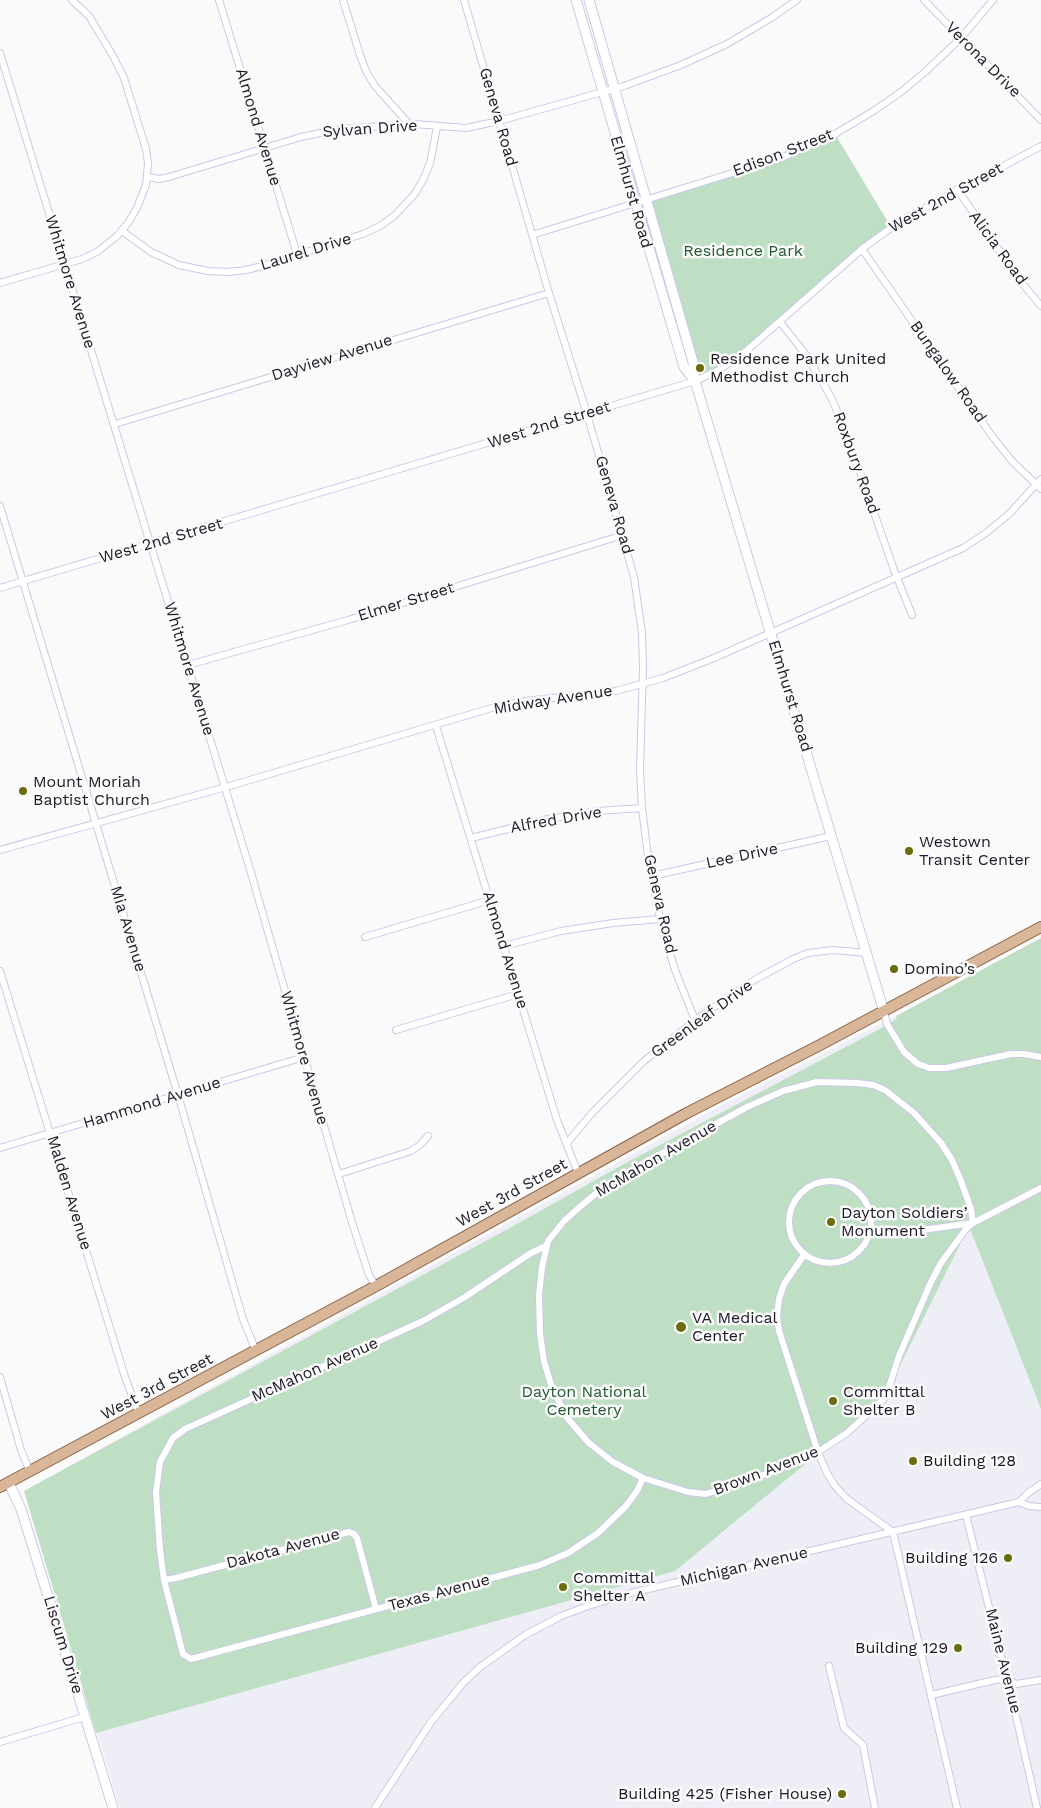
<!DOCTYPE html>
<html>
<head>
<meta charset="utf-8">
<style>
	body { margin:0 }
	canvas { display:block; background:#fafafa }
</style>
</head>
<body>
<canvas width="1041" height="1808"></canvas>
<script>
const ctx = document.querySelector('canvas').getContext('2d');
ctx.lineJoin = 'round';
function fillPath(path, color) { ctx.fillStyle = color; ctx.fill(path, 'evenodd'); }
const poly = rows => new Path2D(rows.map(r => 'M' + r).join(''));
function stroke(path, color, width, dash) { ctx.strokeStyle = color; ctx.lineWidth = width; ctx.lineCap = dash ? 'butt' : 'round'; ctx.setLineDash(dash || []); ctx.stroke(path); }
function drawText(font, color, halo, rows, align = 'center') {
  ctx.font = font + ' "Work Sans",sans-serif'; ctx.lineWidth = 5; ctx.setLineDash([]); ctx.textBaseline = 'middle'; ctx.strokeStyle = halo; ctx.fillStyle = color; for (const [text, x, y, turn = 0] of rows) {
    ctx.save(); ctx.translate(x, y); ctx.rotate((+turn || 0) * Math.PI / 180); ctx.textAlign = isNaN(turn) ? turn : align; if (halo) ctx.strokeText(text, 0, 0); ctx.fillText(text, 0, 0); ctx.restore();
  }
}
fillPath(poly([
	[1041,938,1041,1808,120,1808,24,1491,709,1112,896,1016]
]), '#eeeef6');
fillPath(poly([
	[835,134,891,227,745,352,695,381,646,199,747,169],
	[1041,938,1041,1409,969,1226,883,1400,675,1571,96,1733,24,1491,517,1224,624,1164,878,1030,897,1019,896,1016]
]), '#bfdfc4');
const minor = poly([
	[219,0,297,254],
	[343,0,360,55,366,71,375,86,410,125],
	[464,0,549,293,587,414,634,577,642,633,643,667,640,770,642,808,648,857,660,919,675,970,695,1020],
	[924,0,1041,120],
	[0,53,249,866,351,1219,369,1275,376,1286],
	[148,177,159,179,169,177,301,137,340,129,414,124,466,128,499,121,624,86,681,65,727,44,771,18,797,0],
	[957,189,1022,283,1041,306],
	[122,231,151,252,179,265,208,271,227,272,246,270,262,266,363,234,380,226,394,216,414,195,423,180,430,163,437,127],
	[532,235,781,158,835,134,875,110,901,92,925,72,961,38,993,0],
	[862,249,992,436,1012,461,1041,489],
	[0,283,82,259,97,252,117,236,128,223,137,208,146,185,148,163,146,149,124,78,113,56,89,16,72,0],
	[780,322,807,356,832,399,846,432,894,570,912,615],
	[115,424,549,293],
	[0,506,178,1095,243,1319,256,1351],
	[0,588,695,381,719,370,745,352,862,249,902,220,1041,146],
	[188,665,348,620,623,535],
	[436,726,557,1120,578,1173],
	[471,838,548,819,598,811,642,808],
	[0,850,233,785,495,707,526,701,616,691,663,678,714,658,963,548,986,533,1009,514,1041,479],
	[652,876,831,836],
	[365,937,490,900],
	[504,946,561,931,613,923,660,919],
	[0,971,125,1377,139,1414],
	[884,1012,887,1024,904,1052,918,1064,929,1068,946,1068,1011,1054,1024,1054,1041,1057],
	[396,1030,518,994],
	[817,1082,857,1083,873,1085,885,1090,914,1113,941,1143,952,1160,961,1181,971,1209,973,1223,966,1229,941,1263,931,1282,899,1356,890,1384,883,1400,847,1433,818,1452,775,1471,706,1494,688,1492,643,1478,613,1462,589,1443,568,1419,552,1388,544,1361,540,1334,539,1295,542,1267,548,1241,564,1221,581,1206,605,1186,628,1172,747,1107,783,1091,817,1082],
	[567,1143,593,1112,644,1061,702,1015,756,979,793,959,808,953,833,950,867,953],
	[0,1148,304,1057],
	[339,1174,411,1151,420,1145,428,1136],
	'789 1222a41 41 0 1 1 82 0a41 41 0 1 1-82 0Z',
	[872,1231,907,1232,973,1223,1041,1188],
	[546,1246,531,1253,465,1297,423,1321,185,1429,173,1438,160,1462,156,1492,160,1550,164,1580,183,1654,191,1659,540,1565,568,1553,598,1533,626,1506,637,1491,643,1478],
	[804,1255,784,1284,779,1299,777,1316,779,1331,818,1452,827,1473,835,1486,847,1499,893,1532,957,1808],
	[0,1377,21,1450,30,1472],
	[1019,1502,1028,1493,1041,1484],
	[966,1515,1016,1716,1037,1808],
	[164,1580,176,1578,349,1532,354,1534,357,1538,376,1609],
	[829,1666,844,1728,863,1745,875,1808],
	[931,1695,995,1680,1007,1679,1016,1684,1041,1680],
	[0,1742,84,1717],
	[375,1808,431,1722,463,1683,480,1667,525,1635,561,1616,585,1607,631,1593,1019,1502,1029,1506,1041,1507]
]);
const tertiary = poly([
	[576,0,684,367,695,381],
	[589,0,693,362,695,381,884,1012],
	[9,1483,21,1509,36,1557,113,1808]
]);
const primary = poly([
	[0,1487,376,1286,685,1114,820,1045,1041,927]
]);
stroke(minor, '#cbc8e7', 8);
stroke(tertiary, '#cbc8e7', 11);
stroke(primary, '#876044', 12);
stroke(minor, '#fff', 6);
stroke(tertiary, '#fff', 9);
stroke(primary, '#dab699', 10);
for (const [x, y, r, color] of [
	[700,368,5,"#6a6c0d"],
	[23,791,5,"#6a6c0d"],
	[909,851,5,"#6a6c0d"],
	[894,969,5,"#6a6c0d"],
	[831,1222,5,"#6a6c0d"],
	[681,1327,6,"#6a6c0d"],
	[833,1401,5,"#6a6c0d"],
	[913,1461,5,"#6a6c0d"],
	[1008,1558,5,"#6a6c0d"],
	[563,1587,5,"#6a6c0d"],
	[958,1648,5,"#6a6c0d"],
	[842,1794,5,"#6a6c0d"]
]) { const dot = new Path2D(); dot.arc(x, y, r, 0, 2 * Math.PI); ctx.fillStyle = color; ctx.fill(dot); stroke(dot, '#fafafa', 2); }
drawText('16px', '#1b1925', '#fafafa', [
	["Verona Drive",983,60,45],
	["Geneva Road",498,117,74],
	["Almond Avenue",258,127,73],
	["Sylvan Drive",370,129,-4],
	["Edison Street",783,153,-21],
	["Elmhurst Road",631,192,74],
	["West 2nd Street",946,198,-29],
	["Alicia Road",998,248,54],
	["Laurel Drive",306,252,-17],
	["Whitmore Avenue",70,282,73],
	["Dayview Avenue",332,358,-17],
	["Bungalow Road",948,372,55],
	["West 2nd Street",549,425,-17],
	["Roxbury Road",856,463,70],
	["Geneva Road",614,505,74],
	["West 2nd Street",161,541,-16],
	["Elmer Street",406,602,-17],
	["Whitmore Avenue",189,669,73],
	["Elmhurst Road",790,696,73],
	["Midway Avenue",553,700,-9],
	["Alfred Drive",556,820,-10],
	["Lee Drive",742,856,-12],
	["Geneva Road",660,904,77],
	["Mia Avenue",128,929,73],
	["Almond Avenue",505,950,73],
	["Greenleaf Drive",702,1019,-36],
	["Whitmore Avenue",304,1058,74],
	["Hammond Avenue",152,1103,-17],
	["McMahon Avenue",656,1159,-30],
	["Malden Avenue",69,1193,73],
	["West 3rd Street",512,1193,-29],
	["McMahon Avenue",315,1370,-24],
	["West 3rd Street",157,1387,-28],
	["Brown Avenue",766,1471,-21],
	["Dakota Avenue",283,1549,-15],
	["Michigan Avenue",744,1567,-13],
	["Texas Avenue",439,1593,-15],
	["Liscum Drive",63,1645,73],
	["Maine Avenue",1003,1661,76]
]);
drawText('16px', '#215930', '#fafafa', [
	["Residence Park",743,251],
	["Dayton National",584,1392],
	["Cemetery",584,1410]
]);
drawText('16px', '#1b1925', '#fafafa', [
	["Residence Park United",710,359],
	["Methodist Church",710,377],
	["Mount Moriah",33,782],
	["Baptist Church",33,800],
	["Westown",919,842],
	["Transit Center",919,860],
	["Domino’s",904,969],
	["Dayton Soldiers’",841,1213],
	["Monument",841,1231],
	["VA Medical",692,1318],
	["Center",692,1336],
	["Committal",843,1392],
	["Shelter B",843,1410],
	["Building 128",923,1461],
	["Building 126",998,1558,"right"],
	["Committal",573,1578],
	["Shelter A",573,1596],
	["Building 129",948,1648,"right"],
	["Building 425 (Fisher House)",832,1794,"right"]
], 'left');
</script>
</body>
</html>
